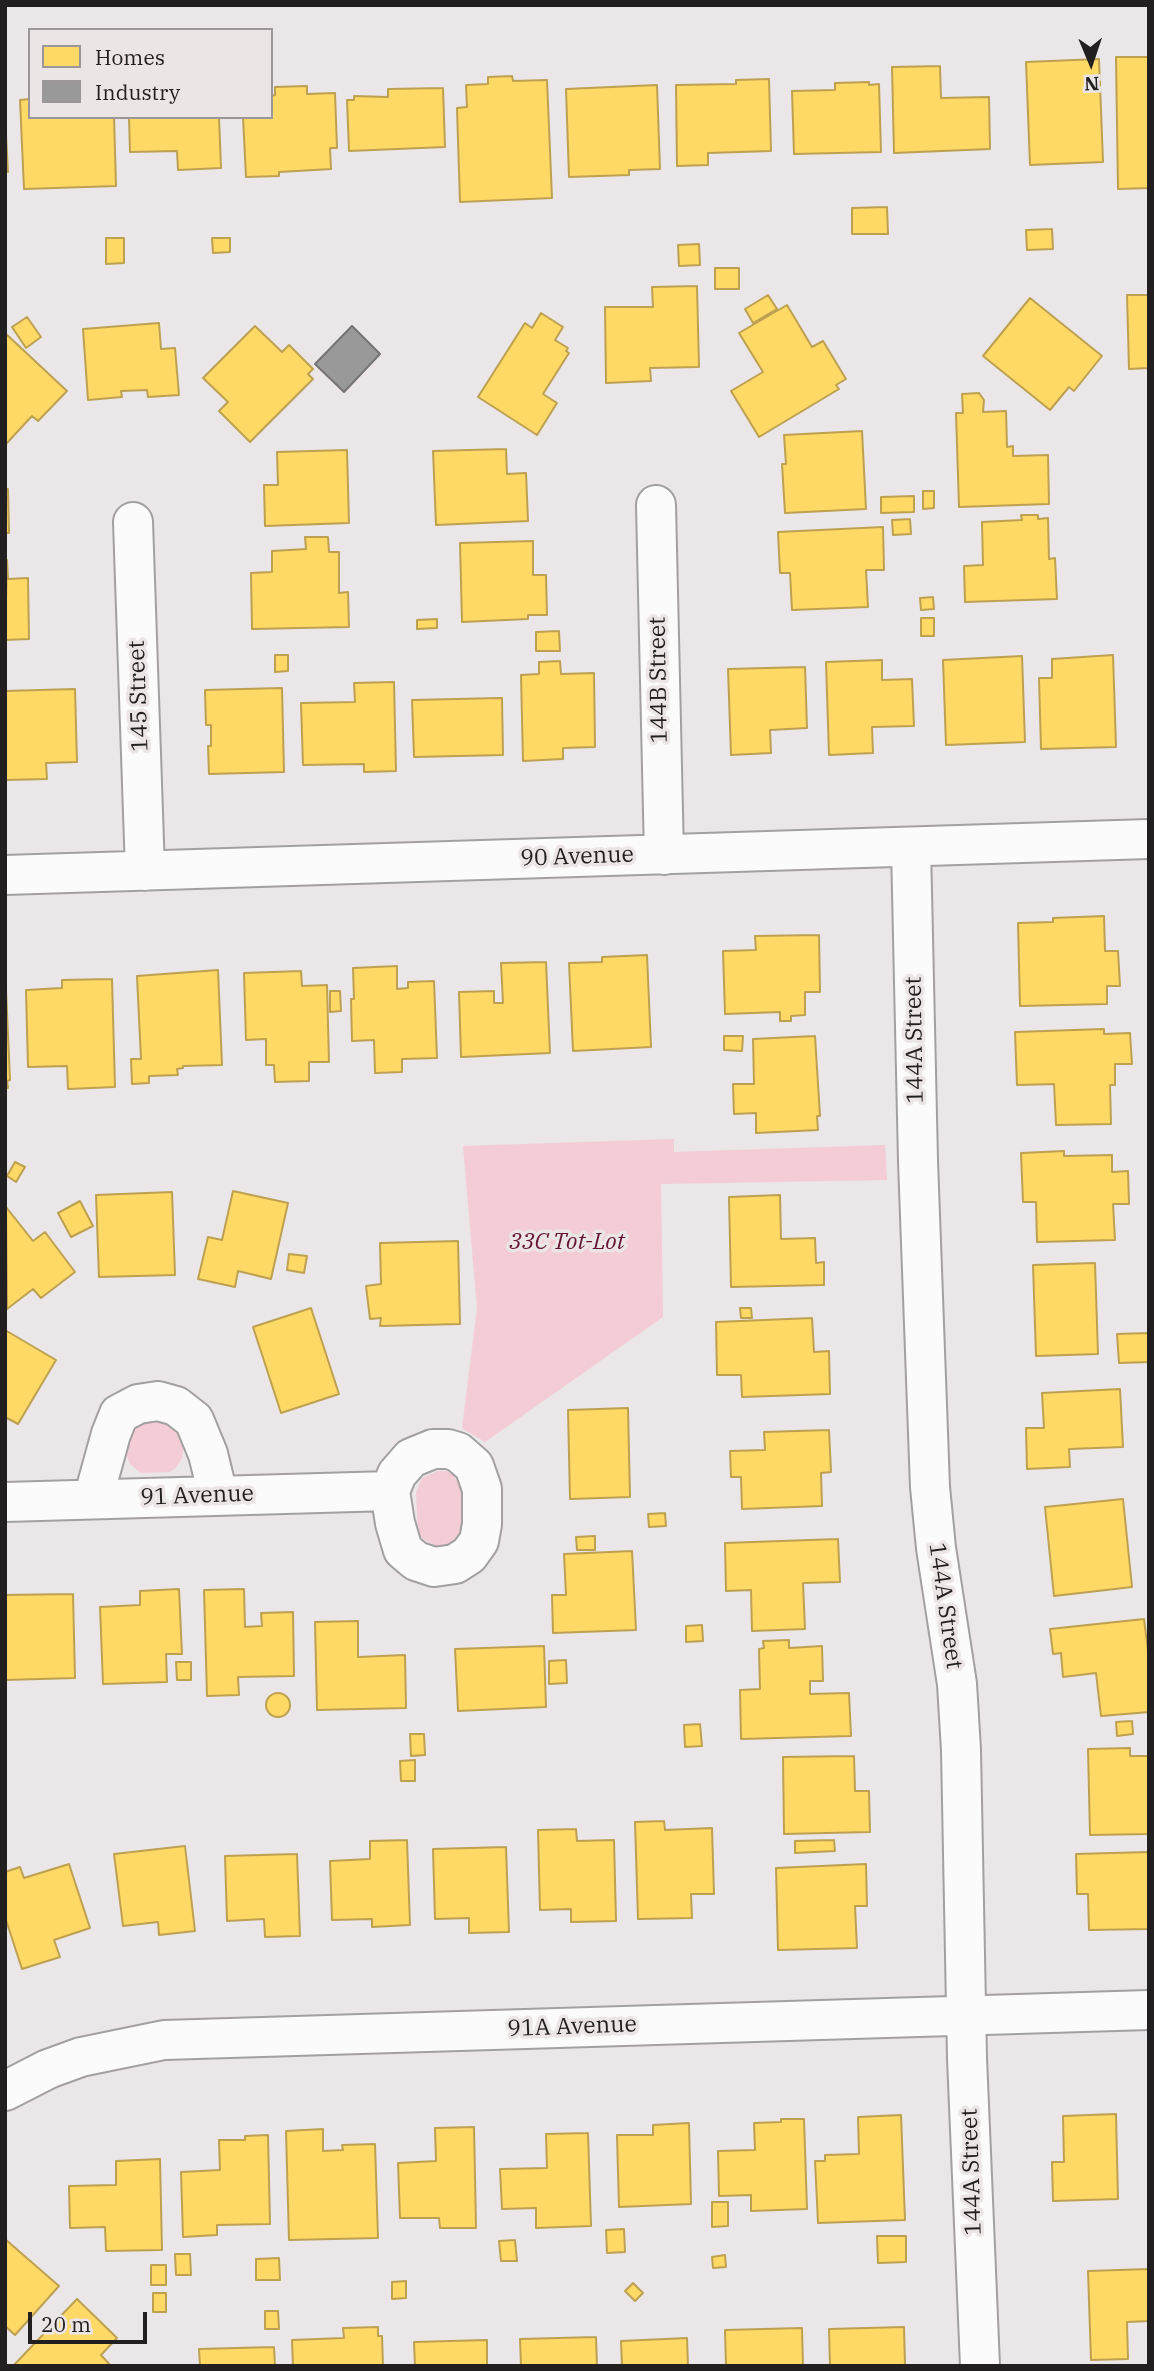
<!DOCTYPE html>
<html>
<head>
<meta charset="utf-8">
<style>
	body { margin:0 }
	#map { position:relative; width:1154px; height:2371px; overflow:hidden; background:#ebe6e7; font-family:"IBM Plex Serif",serif }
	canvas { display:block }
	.frame { position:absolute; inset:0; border:7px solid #221f20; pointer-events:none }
	.legend { position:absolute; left:28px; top:28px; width:245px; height:91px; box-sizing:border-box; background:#ece5e6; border:2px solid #9b9697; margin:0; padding:9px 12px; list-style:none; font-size:21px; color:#221f20 }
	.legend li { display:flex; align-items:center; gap:14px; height:35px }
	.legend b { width:35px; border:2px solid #9b9697 }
	.north { position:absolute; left:1056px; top:28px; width:70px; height:70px; -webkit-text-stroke:5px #ece5e6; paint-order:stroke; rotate:178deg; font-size:19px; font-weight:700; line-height:28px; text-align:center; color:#221f20 }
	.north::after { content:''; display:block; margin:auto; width:24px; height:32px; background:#221f20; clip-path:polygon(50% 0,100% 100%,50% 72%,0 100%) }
	.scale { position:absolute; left:28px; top:2312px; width:119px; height:32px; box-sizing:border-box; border:4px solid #221f20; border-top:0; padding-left:9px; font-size:21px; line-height:24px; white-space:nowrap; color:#221f20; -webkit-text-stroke:5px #ece5e6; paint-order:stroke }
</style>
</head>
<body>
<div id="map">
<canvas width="1154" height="2371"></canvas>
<div class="frame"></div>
<ul class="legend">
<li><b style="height:19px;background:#ffd966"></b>Homes</li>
<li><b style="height:19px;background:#999"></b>Industry</li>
</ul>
<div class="north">N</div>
<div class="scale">20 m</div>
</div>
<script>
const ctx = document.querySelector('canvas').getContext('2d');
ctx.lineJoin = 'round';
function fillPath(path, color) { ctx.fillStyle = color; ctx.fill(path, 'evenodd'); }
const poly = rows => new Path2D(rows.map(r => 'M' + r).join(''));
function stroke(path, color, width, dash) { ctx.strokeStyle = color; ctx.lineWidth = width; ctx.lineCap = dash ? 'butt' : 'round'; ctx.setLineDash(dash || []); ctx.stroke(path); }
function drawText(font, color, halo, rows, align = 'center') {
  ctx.font = font + ' "IBM Plex Serif",serif'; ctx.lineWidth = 7; ctx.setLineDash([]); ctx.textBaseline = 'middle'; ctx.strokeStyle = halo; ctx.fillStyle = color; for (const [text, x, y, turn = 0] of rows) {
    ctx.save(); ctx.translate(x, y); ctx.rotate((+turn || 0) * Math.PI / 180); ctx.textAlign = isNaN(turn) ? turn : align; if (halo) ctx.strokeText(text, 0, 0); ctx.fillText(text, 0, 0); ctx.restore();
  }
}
fillPath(poly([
	[674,1139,674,1152,885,1145,887,1180,661,1184,663,1317,485,1442,462,1428,477,1308,463,1146],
	[159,1420,170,1423,179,1433,184,1444,182,1458,175,1469,169,1472,141,1473,130,1464,127,1456,129,1438,139,1425,145,1421],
	[438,1471,446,1471,452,1474,461,1487,464,1525,462,1532,451,1542,444,1546,435,1546,422,1538,418,1533,416,1493,422,1478]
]), '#f3ccd5');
const homes = poly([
	[1116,57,1149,57,1149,188,1118,189,1116,57],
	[1099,59,1103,162,1030,165,1026,62,1099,59],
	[940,66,941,98,989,97,990,149,894,153,892,67,940,66],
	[512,76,513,81,547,80,552,198,460,202,457,108,467,107,466,85,488,84,488,77,512,76],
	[769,79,771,151,708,153,708,165,677,166,676,85,736,84,736,80,769,79],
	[869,82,869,85,879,84,881,152,794,154,792,91,835,90,835,83,869,82],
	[657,85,660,169,629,170,629,175,569,177,566,89,657,85],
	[307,86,307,94,335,93,337,148,330,148,331,169,279,172,279,176,246,177,243,117,271,117,271,96,275,95,275,87,307,86],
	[443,88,445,147,349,151,347,100,354,100,354,96,388,97,388,89,443,88],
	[30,99,30,117,114,117,116,186,24,189,20,100,30,99],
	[5,117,8,172,5,172,5,117],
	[129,117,219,117,221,168,178,170,177,151,130,152,129,117],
	[887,207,888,234,852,234,852,208,887,207],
	[1052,229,1053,249,1027,250,1026,230,1052,229],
	[106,238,124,238,124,263,106,264,106,238],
	[212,238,230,238,230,252,213,253,212,238],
	[699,244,700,265,679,266,678,245,699,244],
	[715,268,739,268,739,289,715,289,715,268],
	[697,286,699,367,650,368,651,381,606,383,605,307,653,307,652,287,697,286],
	[768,295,777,309,753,323,745,309,768,295],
	[1127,295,1149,295,1149,368,1129,369,1127,295],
	[1030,298,1102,356,1074,391,1069,387,1050,410,983,356,1030,298],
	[787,305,812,347,823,341,846,379,836,385,839,389,759,437,731,391,763,372,739,333,787,305],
	[541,313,563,327,555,340,568,348,566,351,569,353,543,394,557,403,537,435,478,397,525,323,532,328,541,313],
	[27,317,41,337,26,348,12,327,27,317],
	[159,323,161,349,175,348,179,395,148,397,147,390,121,391,122,397,88,400,83,329,159,323],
	[255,326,282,352,289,345,313,369,308,374,313,379,250,442,219,411,228,402,203,378,255,326],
	[5,333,67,391,38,421,32,416,5,445,5,333],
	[979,393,984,400,983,412,1006,411,1007,447,1013,446,1013,456,1048,455,1049,504,959,507,956,413,963,413,962,394,979,393],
	[862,431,866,509,785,513,782,464,786,464,784,435,862,431],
	[506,449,507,474,526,473,528,521,436,525,433,451,506,449],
	[347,450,349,523,265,526,264,485,278,485,277,452,347,450],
	[5,489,8,489,9,533,5,533,5,489],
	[923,491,934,491,934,508,923,509,923,491],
	[914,496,914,512,881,513,881,497,914,496],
	[1021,515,1038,515,1038,519,1048,518,1049,559,1055,558,1057,599,965,602,964,566,983,565,982,522,1022,520,1021,515],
	[910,519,911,534,893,535,892,520,910,519],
	[883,527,884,570,866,570,868,607,792,610,790,573,780,573,778,532,883,527],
	[305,537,328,537,329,552,339,552,339,593,348,592,349,627,252,629,251,573,272,572,272,551,306,549,305,537],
	[533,541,533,575,546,575,547,615,528,615,528,619,462,622,460,543,533,541],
	[7,560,8,579,28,578,29,639,5,640,7,560],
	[933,597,934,609,921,610,920,598,933,597],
	[921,618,934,618,934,636,921,636,921,618],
	[437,619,437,628,417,629,417,620,437,619],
	[559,631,560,651,536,651,536,632,559,631],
	[275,655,288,655,288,671,275,672,275,655],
	[1113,655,1116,747,1041,749,1039,678,1052,678,1052,659,1113,655],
	[1022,656,1025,742,946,745,943,660,1022,656],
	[882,660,882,680,912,679,914,726,872,727,873,753,829,755,826,662,882,660],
	[560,661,561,674,594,673,595,747,563,748,563,759,523,761,521,675,539,674,539,662,560,661],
	[805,667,807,728,770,730,771,753,731,755,728,669,805,667],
	[394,682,396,771,364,772,364,764,303,765,301,703,355,702,354,683,394,682],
	[282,688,284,772,209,774,208,746,211,746,211,725,206,725,205,690,282,688],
	[75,689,77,762,46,763,47,779,5,780,5,691,75,689],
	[502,698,503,755,414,757,412,700,502,698],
	[1104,916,1105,951,1118,951,1120,986,1107,986,1107,1004,1020,1006,1018,923,1053,922,1053,918,1104,916],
	[819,935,820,992,805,992,805,1015,791,1016,791,1021,780,1021,780,1012,725,1014,723,951,756,950,755,936,819,935],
	[647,955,651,1047,573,1051,569,963,602,962,602,957,647,955],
	[546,962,550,1053,461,1057,459,992,494,991,494,1003,503,1003,501,963,546,962],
	[397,966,397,989,408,988,408,982,434,981,437,1058,402,1059,402,1072,375,1073,374,1040,352,1041,351,999,354,999,353,968,397,966],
	[218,970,222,1065,183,1066,183,1068,177,1069,178,1075,149,1076,149,1083,132,1084,131,1059,141,1059,137,976,218,970],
	[301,971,302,986,327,985,329,1062,309,1062,309,1081,275,1082,274,1065,266,1065,266,1039,246,1040,244,973,301,971],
	[112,979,115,1087,68,1089,67,1066,28,1067,26,990,62,988,62,980,112,979],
	[6,990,10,1080,7,1081,8,1088,5,1088,6,990],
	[330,991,340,991,341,1011,330,1012,330,991],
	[1104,1029,1104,1034,1130,1033,1132,1064,1115,1064,1115,1085,1110,1085,1111,1124,1056,1125,1054,1084,1017,1085,1015,1032,1104,1029],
	[724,1036,743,1036,742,1051,724,1050,724,1036],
	[815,1036,820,1116,817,1116,818,1130,756,1133,756,1113,734,1114,733,1084,754,1084,753,1039,815,1036],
	[1064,1151,1064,1156,1112,1155,1112,1172,1128,1171,1129,1204,1113,1204,1115,1240,1037,1242,1036,1202,1023,1202,1021,1153,1064,1151],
	[15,1162,25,1167,16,1182,7,1176,15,1162],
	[233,1191,288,1203,271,1279,238,1271,235,1287,198,1279,208,1237,222,1240,233,1191],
	[172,1192,175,1275,99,1277,96,1195,172,1192],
	[780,1195,781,1239,815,1238,816,1263,824,1262,824,1285,731,1287,729,1197,780,1195],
	[80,1201,93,1226,71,1237,58,1213,80,1201],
	[6,1207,33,1241,45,1232,75,1272,41,1298,33,1289,7,1309,6,1207],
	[458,1241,460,1324,380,1326,381,1318,370,1319,366,1286,381,1284,380,1243,458,1241],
	[289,1254,307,1256,304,1273,287,1270,289,1254],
	[1095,1263,1098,1354,1036,1356,1033,1265,1095,1263],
	[311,1308,339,1394,281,1413,253,1327,311,1308],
	[740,1308,751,1308,752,1318,741,1318,740,1308],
	[812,1318,814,1352,829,1351,830,1394,742,1397,741,1375,717,1375,716,1322,812,1318],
	[5,1330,56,1360,18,1424,5,1417,5,1330],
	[1149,1333,1149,1362,1119,1363,1117,1334,1149,1333],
	[1120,1389,1123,1447,1069,1449,1070,1467,1027,1469,1026,1428,1044,1428,1042,1393,1120,1389],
	[628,1408,630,1497,570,1499,568,1410,628,1408],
	[829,1430,831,1472,821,1473,822,1506,742,1509,741,1477,731,1477,730,1451,765,1450,764,1432,829,1430],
	[1123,1499,1132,1587,1054,1596,1045,1507,1123,1499],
	[665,1513,666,1526,649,1527,648,1514,665,1513],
	[595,1536,595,1550,577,1550,576,1537,595,1536],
	[838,1539,840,1582,803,1583,805,1629,752,1631,751,1590,726,1591,725,1543,838,1539],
	[632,1551,636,1630,553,1633,552,1595,566,1595,564,1554,632,1551],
	[179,1589,182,1654,166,1654,167,1682,103,1684,100,1607,140,1605,140,1591,179,1589],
	[244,1589,245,1627,262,1626,261,1613,293,1612,294,1676,238,1677,239,1695,207,1696,204,1590,244,1589],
	[73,1594,75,1678,5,1680,5,1595,73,1594],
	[1144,1619,1149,1658,1149,1712,1101,1716,1096,1673,1063,1677,1061,1653,1053,1654,1050,1629,1144,1619],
	[358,1621,358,1657,405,1655,406,1708,317,1710,315,1622,358,1621],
	[702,1625,703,1641,686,1642,686,1626,702,1625],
	[789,1640,789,1648,822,1646,823,1681,810,1681,810,1694,849,1693,851,1736,741,1739,740,1690,760,1689,759,1649,764,1648,763,1641,789,1640],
	[544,1646,546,1707,458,1711,455,1649,544,1646],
	[566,1660,567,1683,549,1684,549,1661,566,1660],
	[176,1662,191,1662,191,1680,177,1680,176,1662],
	'266 1705a12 12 0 1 1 24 0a12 12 0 1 1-24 0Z',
	[1132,1721,1133,1734,1117,1736,1116,1722,1132,1721],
	[700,1724,702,1746,685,1747,684,1725,700,1724],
	[410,1734,424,1734,425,1755,411,1756,410,1734],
	[1130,1748,1130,1756,1149,1756,1149,1834,1090,1835,1088,1749,1130,1748],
	[854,1756,855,1791,869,1791,870,1832,784,1834,783,1757,854,1756],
	[415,1760,415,1781,401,1781,400,1761,415,1760],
	[664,1821,665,1830,712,1828,714,1894,691,1894,692,1918,638,1919,635,1822,664,1821],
	[576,1829,577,1841,614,1840,616,1921,571,1922,571,1909,540,1910,538,1830,576,1829],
	[407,1840,410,1925,372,1927,372,1919,332,1920,330,1861,370,1859,370,1841,407,1840],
	[834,1840,835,1851,795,1853,795,1841,834,1840],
	[185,1846,195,1931,159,1935,158,1922,123,1926,114,1854,185,1846],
	[506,1847,509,1932,469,1933,469,1918,435,1919,433,1849,506,1847],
	[1149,1852,1149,1929,1089,1930,1088,1894,1077,1894,1076,1854,1149,1852],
	[297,1854,300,1936,265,1937,264,1919,227,1921,225,1856,297,1854],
	[69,1864,90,1928,54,1940,60,1957,22,1969,5,1917,5,1872,20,1867,24,1878,69,1864],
	[866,1864,867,1906,855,1906,857,1948,778,1950,776,1868,866,1864],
	[1116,2114,1118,2199,1053,2201,1052,2162,1064,2162,1063,2116,1116,2114],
	[901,2115,905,2220,818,2223,815,2161,825,2161,825,2155,859,2154,858,2117,901,2115],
	[781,2119,804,2119,807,2209,751,2211,751,2195,719,2196,718,2151,755,2150,754,2123,781,2122,781,2119],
	[689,2123,691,2204,619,2207,617,2135,653,2135,653,2125,689,2123],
	[474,2127,476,2228,440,2228,439,2218,400,2218,398,2163,436,2161,435,2128,474,2127],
	[323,2129,323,2151,343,2150,342,2145,375,2144,378,2238,289,2240,286,2131,323,2129],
	[588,2133,591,2226,536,2228,536,2208,502,2209,500,2169,547,2168,546,2134,588,2133],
	[268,2135,270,2224,217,2225,217,2235,183,2237,181,2172,220,2170,219,2140,245,2140,245,2136,268,2135],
	[160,2159,162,2250,106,2251,105,2227,70,2228,69,2186,116,2185,116,2161,160,2159],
	[712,2202,728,2202,728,2226,712,2227,712,2202],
	[624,2229,625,2252,607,2253,606,2230,624,2229],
	[877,2236,906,2236,906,2262,878,2263,877,2236],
	[5,2239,59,2286,15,2335,5,2326,5,2239],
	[515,2240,517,2261,501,2261,499,2241,515,2240],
	[175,2254,190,2254,191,2275,176,2275,175,2254],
	[725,2255,726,2267,713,2268,712,2257,725,2255],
	[279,2258,280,2280,256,2280,256,2259,279,2258],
	[151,2265,166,2265,166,2285,151,2285,151,2265],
	[1149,2269,1149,2321,1127,2322,1128,2359,1091,2360,1088,2271,1149,2269],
	[406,2281,406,2298,392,2299,392,2282,406,2281],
	[633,2283,643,2293,635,2301,625,2291,633,2283],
	[153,2293,166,2293,166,2312,153,2312,153,2293],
	[77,2299,117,2338,101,2355,111,2366,13,2366,77,2299],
	[265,2311,278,2311,279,2329,265,2329,265,2311],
	[378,2327,378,2336,382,2336,383,2366,293,2366,292,2340,344,2338,343,2328,378,2327],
	[904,2327,905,2366,830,2366,829,2329,904,2327],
	[802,2328,803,2366,726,2366,725,2330,802,2328],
	[596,2337,597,2366,521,2366,520,2339,596,2337],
	[687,2338,688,2366,622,2366,621,2341,687,2338],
	[487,2340,487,2366,415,2366,414,2342,487,2340],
	[274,2347,275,2366,200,2366,199,2349,274,2347]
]);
fillPath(homes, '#ffd966');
stroke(homes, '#bda151', 2);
const industry = poly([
	[352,326,380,354,344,392,315,364,352,326]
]);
fillPath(industry, '#999');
stroke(industry, '#757475', 2);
const street = poly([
	[656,505,664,855],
	[133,522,145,871],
	[911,847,918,1161,930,1487,936,1548,957,1684,961,1750,967,2058,980,2366],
	[5,875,1149,839],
	[433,1449,448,1449,458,1452,474,1466,482,1489,482,1524,479,1541,469,1555,455,1564,434,1567,416,1561,403,1550,395,1523,390,1491,397,1474,411,1458,433,1449],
	[93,1499,111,1434,119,1414,138,1404,158,1401,176,1406,194,1420,208,1454,218,1495],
	[5,1502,390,1491],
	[5,2091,48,2069,81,2057,164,2040,1149,2010]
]);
stroke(street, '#a2a0a0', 42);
stroke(street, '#fcfbfb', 38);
drawText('23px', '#221f20', '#ece5e6', [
	["144B Street",659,680,-91],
	["145 Street",139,696,-92],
	["90 Avenue",577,857,-2],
	["144A Street",915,1040,-91],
	["91 Avenue",197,1496,-2],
	["144A Street",945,1606,82],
	["91A Avenue",572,2027,-2],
	["144A Street",972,2172,-92]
]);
drawText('italic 23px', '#651534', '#ece5e6', [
	["33C Tot-Lot",567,1242]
]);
</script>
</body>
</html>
